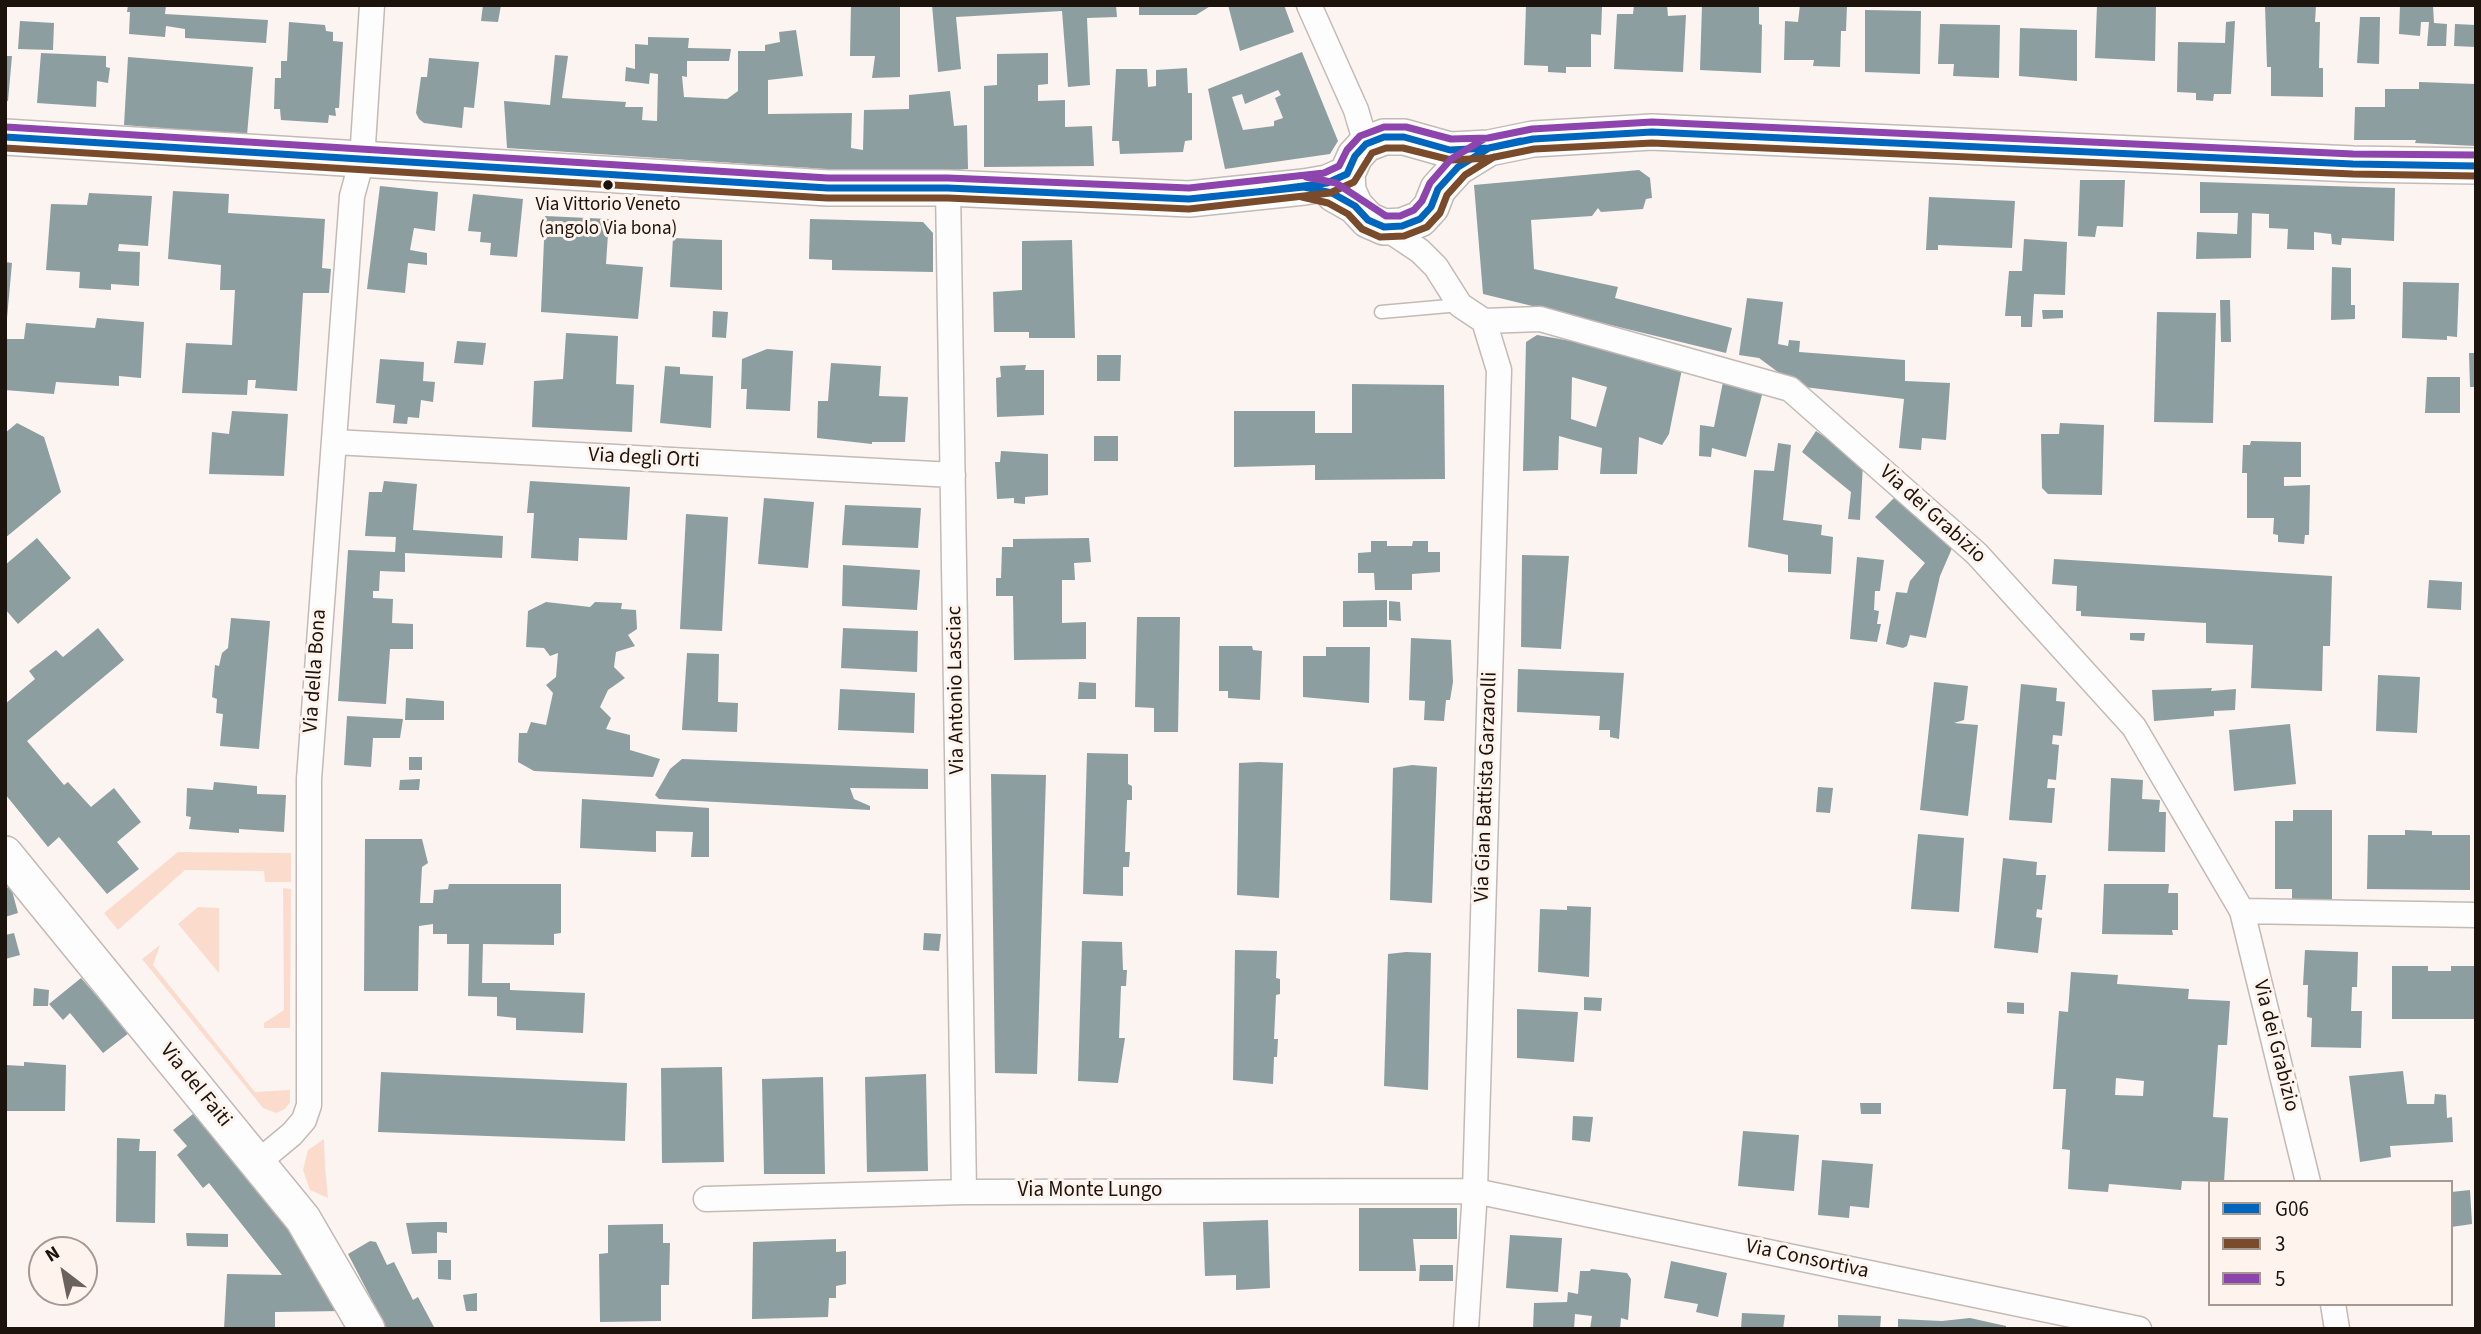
<!DOCTYPE html>
<html>
<head>
<meta charset="utf-8">
<style>
	body { margin:0 }
	#map { position:relative; width:2481px; height:1334px; overflow:hidden; background:#fbf4f1; font-family:"Source Sans 3",sans-serif }
	canvas { display:block }
	.frame { position:absolute; inset:0; border:7px solid #1c130d; pointer-events:none }
	.legend { position:absolute; left:2208px; top:1180px; width:245px; height:126px; box-sizing:border-box; background:#fff3ed; border:2px solid #a49993; margin:0; padding:9px 12px; list-style:none; font-size:21px; color:#1c130d }
	.legend li { display:flex; align-items:center; gap:14px; height:35px }
	.legend b { width:35px; border:2px solid #a49993 }
	.north { position:absolute; left:28px; top:1236px; width:70px; height:70px; box-sizing:border-box; background:#fff3ed; border:2px solid #a49993; border-radius:50%; rotate:328deg; font-size:19px; font-weight:700; line-height:28px; text-align:center; color:#1c130d }
	.north::after { content:''; display:block; margin:auto; width:24px; height:32px; background:#6a625d; clip-path:polygon(50% 0,100% 100%,50% 72%,0 100%) }
</style>
</head>
<body>
<div id="map">
<canvas width="2481" height="1334"></canvas>
<div class="frame"></div>
<ul class="legend">
<li><b style="height:9px;background:#0065bd"></b>G06</li>
<li><b style="height:9px;background:#7a4b2a"></b>3</li>
<li><b style="height:9px;background:#8e44ad"></b>5</li>
</ul>
<div class="north">N</div>
</div>
<script>
const ctx = document.querySelector('canvas').getContext('2d');
ctx.lineJoin = 'round';
function fillPath(path, color) { ctx.fillStyle = color; ctx.fill(path, 'evenodd'); }
const poly = rows => new Path2D(rows.map(r => 'M' + r).join(''));
function stroke(path, color, width, dash) { ctx.strokeStyle = color; ctx.lineWidth = width; ctx.lineCap = dash ? 'butt' : 'round'; ctx.setLineDash(dash || []); ctx.stroke(path); }
function drawText(font, color, halo, rows, align = 'center') {
  ctx.font = font + ' "Source Sans 3",sans-serif'; ctx.lineWidth = 6; ctx.setLineDash([]); ctx.textBaseline = 'middle'; ctx.strokeStyle = halo; ctx.fillStyle = color; for (const [text, x, y, turn = 0] of rows) {
    ctx.save(); ctx.translate(x, y); ctx.rotate((+turn || 0) * Math.PI / 180); ctx.textAlign = isNaN(turn) ? turn : align; if (halo) ctx.strokeText(text, 0, 0); ctx.fillText(text, 0, 0); ctx.restore();
  }
}
fillPath(poly([
	[178,852,291,853,291,882,265,882,264,871,185,870,118,930,104,913],
	[283,888,291,889,290,1028,264,1028,264,1023,284,1010],
	[198,907,219,908,219,973,178,924],
	[160,945,153,965,255,1092,290,1090,290,1102,285,1109,276,1113,263,1108,142,959],
	[324,1139,325,1166,328,1198,310,1190,303,1170,308,1150]
]), '#fbdccc');
fillPath(poly([
	[128,5,166,5,165,14,268,20,266,43,185,38,185,29,166,26,165,37,129,34,130,12,127,12],
	[483,5,501,5,498,22,481,21],
	[851,5,900,5,900,77,872,78,875,56,850,56],
	[932,5,1116,5,1117,17,1087,18,1090,85,1068,87,1062,11,956,17,961,69,938,72],
	[1139,5,1212,5,1196,15,1139,15],
	[1228,5,1284,5,1294,32,1240,51],
	[1588,5,1602,7,1601,35,1591,34,1591,67,1566,67,1566,73,1548,72,1548,66,1524,65,1526,6],
	[1634,5,1667,5,1668,16,1686,15,1683,72,1614,69,1617,14,1633,14],
	[1702,5,1759,5,1759,24,1762,25,1761,73,1700,70],
	[1800,5,1847,5,1846,31,1841,31,1840,67,1813,66,1814,60,1784,60,1785,21,1798,22],
	[2097,5,2156,5,2155,61,2095,58],
	[2265,5,2316,5,2315,22,2320,22,2319,68,2323,68,2323,97,2271,96,2271,67,2267,67],
	[2400,5,2433,5,2434,23,2447,24,2446,46,2427,46,2429,22,2421,22,2420,36,2399,34],
	[1865,10,1921,11,1920,74,1865,72],
	[2360,17,2380,17,2379,64,2357,63],
	[20,21,54,23,53,50,18,49],
	[2235,21,2231,94,2214,94,2213,101,2196,100,2196,93,2177,92,2178,42,2225,43,2226,22],
	[289,22,325,25,326,31,333,32,333,41,343,42,339,108,335,108,336,116,329,115,328,123,281,120,280,109,274,109,275,78,281,78,281,61,287,61],
	[1940,24,2000,25,1999,78,1953,76,1954,64,1938,64],
	[2455,24,2476,25,2476,47,2454,46],
	[2020,28,2077,30,2077,81,2019,76],
	[796,30,803,76,768,80,768,114,852,113,851,148,863,150,864,110,909,109,909,95,950,91,954,126,967,125,968,169,901,174,507,148,504,101,550,105,555,55,568,56,562,98,626,102,625,107,643,107,642,120,657,121,658,74,650,73,649,84,625,81,626,67,635,69,635,44,648,45,648,37,689,38,688,48,731,49,729,61,687,61,687,77,682,76,684,97,727,99,738,91,738,51,765,51,765,45,780,42,779,32],
	[1302,52,1338,141,1330,154,1225,169,1208,89],
	[1278,90,1281,95,1275,98,1283,118,1274,121,1274,126,1243,130,1232,97,1242,94,1245,104],
	[41,53,106,56,106,67,110,68,108,83,97,81,96,107,37,103],
	[1048,53,1048,84,1038,85,1038,101,1065,100,1065,127,1092,126,1094,166,984,167,984,86,997,85,997,54],
	[5,56,12,56,8,101,5,101],
	[128,57,253,67,247,135,124,125],
	[429,58,479,62,474,108,464,107,462,128,424,123,419,119,416,113,421,77,427,77],
	[1187,68,1188,93,1192,93,1192,140,1185,141,1183,152,1120,154,1119,141,1112,141,1116,69,1147,69,1148,87,1156,86,1156,70],
	[2419,82,2476,84,2476,146,2415,143,2416,140,2354,140,2355,107,2385,107,2385,89,2419,89],
	[1639,170,1650,178,1652,198,1646,199,1643,209,1601,212,1598,208,1592,216,1531,220,1534,269,1618,287,1615,298,1732,328,1726,353,1483,294,1474,185],
	[2080,180,2125,180,2123,227,2097,226,2095,237,2078,236],
	[2200,182,2395,188,2394,241,2342,238,2341,245,2332,244,2331,234,2314,232,2314,250,2287,249,2288,229,2269,228,2269,214,2252,213,2251,258,2196,259,2197,232,2237,234,2238,213,2200,213],
	[380,186,438,192,435,231,414,228,410,250,427,253,427,265,408,263,405,293,367,289],
	[173,191,229,194,228,213,325,219,322,268,331,269,329,293,303,293,297,391,255,388,256,380,248,380,247,395,182,393,186,343,232,345,235,290,220,290,221,265,168,259],
	[89,193,152,196,148,246,119,244,118,251,140,252,139,286,111,284,111,290,79,288,80,272,46,270,51,204,87,205],
	[473,194,523,199,517,257,490,255,491,243,480,242,481,232,468,231],
	[1929,197,2015,201,2012,248,1938,245,1938,250,1926,250],
	[545,216,609,219,606,264,643,267,638,319,541,312],
	[810,219,923,222,933,233,933,272,832,270,832,260,809,259],
	[673,238,722,240,722,290,670,287],
	[2024,239,2067,242,2065,295,2034,294,2032,327,2021,327,2021,316,2005,316,2009,271,2022,271],
	[1072,240,1075,338,1029,338,1029,332,994,332,993,292,1022,290,1022,241],
	[5,262,12,263,7,318,5,318],
	[2332,267,2351,268,2351,305,2355,305,2355,319,2331,320],
	[2403,282,2459,283,2457,337,2447,336,2447,340,2402,338],
	[1747,298,1783,302,1778,344,1788,346,1789,340,1800,341,1799,352,1905,360,1905,381,1950,383,1946,440,1922,438,1921,450,1899,448,1904,399,1804,387,1786,378,1759,358,1739,355],
	[2220,300,2230,300,2231,342,2221,342],
	[2042,310,2063,310,2063,318,2043,319],
	[713,311,728,312,726,338,712,337],
	[2157,312,2216,313,2213,423,2154,422],
	[97,318,144,322,141,378,119,376,119,386,56,382,54,394,5,390,5,339,24,339,26,323,95,328],
	[566,333,618,336,616,384,634,385,632,432,532,427,534,381,563,379],
	[1537,335,1577,342,1682,369,1669,434,1662,445,1639,437,1637,474,1600,474,1602,448,1559,436,1558,470,1523,471,1526,342],
	[1572,377,1607,387,1596,427,1571,419],
	[457,341,486,343,483,365,454,363],
	[767,349,793,351,790,411,746,409,747,389,741,389,742,359],
	[2469,353,2476,353,2476,387,2470,387],
	[1097,355,1121,355,1120,381,1097,381],
	[380,359,424,362,423,381,435,382,433,402,421,400,419,418,408,417,407,424,393,423,395,405,376,403],
	[831,363,881,366,879,396,908,397,905,442,872,442,872,444,817,438,818,401,828,401],
	[1026,365,1025,370,1044,370,1044,415,997,417,996,378,1001,377,1000,366],
	[665,366,680,367,680,374,713,376,711,428,660,423],
	[2427,377,2460,377,2460,413,2425,413],
	[1723,382,1763,391,1746,457,1712,448,1711,457,1699,456,1700,425,1714,427],
	[1352,384,1444,385,1445,479,1315,480,1315,465,1234,467,1234,411,1315,411,1315,433,1352,433],
	[232,411,288,414,284,476,209,474,212,432,229,434],
	[17,423,44,437,61,492,5,538,5,433],
	[2060,423,2104,425,2102,495,2048,494,2042,488,2041,434,2059,434],
	[1816,431,1863,463,1860,520,1848,519,1851,492,1802,452],
	[1094,436,1118,436,1118,461,1094,461],
	[2251,441,2301,442,2301,477,2284,477,2284,486,2310,485,2309,535,2305,535,2304,544,2278,542,2278,535,2273,534,2274,518,2247,518,2247,473,2242,473,2243,445,2250,445],
	[1778,443,1791,445,1783,520,1822,525,1821,535,1833,537,1831,574,1788,572,1788,555,1748,547,1754,470,1774,471],
	[1001,451,1048,454,1048,495,1025,497,1025,504,1014,503,1014,498,997,499,995,462,1000,462],
	[384,481,417,484,413,530,503,536,502,558,405,553,405,572,380,571,379,591,373,591,373,598,393,599,392,623,413,624,413,649,390,649,386,704,338,701,348,550,395,552,396,537,365,536,369,492,382,492],
	[530,481,630,487,627,540,579,538,578,561,531,558,534,513,527,513],
	[1897,495,1953,546,1940,576,1926,638,1910,635,1907,646,1903,648,1886,644,1896,592,1907,593,1910,581,1925,563,1875,517],
	[764,498,814,502,808,568,758,564],
	[845,505,921,508,918,548,842,545],
	[686,514,728,517,722,631,680,629],
	[37,538,71,578,18,624,5,609,5,565],
	[1089,538,1091,562,1074,563,1075,580,1062,580,1062,623,1086,622,1086,659,1014,660,1013,596,996,596,996,578,1001,578,1002,547,1013,547,1013,539],
	[1371,541,1387,541,1387,546,1412,546,1413,541,1428,541,1428,552,1440,552,1440,572,1412,574,1412,590,1375,590,1374,573,1358,573,1358,553,1371,552],
	[1522,555,1569,556,1561,649,1521,647],
	[1857,557,1884,560,1880,591,1875,591,1874,610,1879,611,1877,624,1881,624,1877,642,1850,639],
	[2054,559,2332,576,2330,646,2323,646,2322,691,2251,688,2253,645,2206,643,2206,623,2081,616,2081,611,2076,611,2077,586,2052,584],
	[843,565,920,570,917,610,842,606],
	[2429,580,2462,582,2461,610,2427,608],
	[1387,600,1387,627,1343,627,1343,601],
	[1389,601,1400,602,1401,621,1389,620],
	[546,602,590,607,595,602,622,603,621,609,636,610,637,629,628,635,635,646,616,652,614,667,625,678,608,690,600,707,611,718,606,729,630,735,630,750,660,759,653,777,534,771,518,762,519,733,527,733,531,722,546,725,553,693,546,685,556,677,558,653,550,656,544,648,526,647,528,611],
	[1137,617,1180,617,1178,732,1154,732,1154,708,1135,707],
	[231,618,270,621,259,749,220,746,223,714,216,713,217,699,212,697,215,665,219,666,222,653,228,648],
	[98,628,124,660,27,741,64,785,68,782,91,807,114,788,141,822,117,842,139,869,107,894,59,837,48,847,5,794,5,704,35,679,29,671,56,650,63,657],
	[843,628,918,631,917,672,841,668],
	[2130,633,2145,633,2144,641,2130,640],
	[1411,638,1451,640,1453,682,1450,700,1446,700,1444,721,1424,720,1425,701,1409,700],
	[1219,646,1252,646,1253,650,1262,651,1260,700,1228,698,1228,691,1219,691],
	[1326,647,1370,647,1369,703,1303,697,1303,656,1326,656],
	[687,653,719,654,718,702,738,703,737,732,682,730],
	[1518,669,1624,673,1619,739,1610,737,1610,730,1599,730,1600,716,1517,712],
	[2378,675,2420,677,2417,733,2376,731],
	[1079,682,1096,683,1096,699,1078,699],
	[1934,682,1968,686,1964,720,1954,723,1978,725,1968,816,1920,810],
	[2021,684,2057,688,2056,701,2065,702,2062,736,2053,735,2052,744,2059,745,2056,780,2048,779,2047,788,2055,788,2052,823,2009,820],
	[2212,688,2211,691,2236,689,2235,710,2214,711,2214,716,2154,721,2152,690],
	[840,689,915,693,914,733,838,730],
	[406,698,444,701,444,720,405,720],
	[347,716,403,719,400,738,373,738,371,767,344,765],
	[2290,724,2296,784,2234,791,2229,730],
	[1087,753,1128,754,1128,784,1132,786,1132,800,1127,800,1125,852,1130,852,1129,867,1123,867,1123,896,1083,894],
	[409,757,422,757,422,770,409,770],
	[682,759,928,769,928,789,850,788,854,799,870,806,870,810,659,799,655,795,670,769],
	[1259,762,1283,763,1279,898,1237,895,1239,763],
	[1412,765,1437,767,1432,903,1390,900,1393,768],
	[991,774,1046,775,1037,1074,995,1073],
	[2111,778,2143,780,2142,799,2160,800,2159,812,2166,812,2165,852,2108,851],
	[420,779,419,790,399,790,400,780],
	[214,782,257,786,257,794,286,795,284,832,239,829,239,833,189,829,191,817,186,816,187,788,213,790],
	[1818,787,1833,788,1830,813,1816,812],
	[582,799,709,808,709,857,691,857,693,832,656,831,656,852,580,848],
	[2293,810,2332,810,2332,901,2292,901,2292,889,2275,889,2275,821,2293,821],
	[2405,830,2432,831,2432,835,2470,835,2470,890,2367,889,2368,835,2405,835],
	[1918,834,1964,838,1959,912,1911,909],
	[365,839,422,839,428,863,422,867,420,903,433,903,434,890,448,889,449,884,561,884,561,933,554,934,554,945,483,944,482,983,510,983,510,990,585,993,583,1033,516,1030,516,1018,497,1016,497,997,468,996,469,944,447,944,447,934,433,934,433,924,419,926,418,991,364,991],
	[2003,858,2037,862,2036,875,2046,875,2042,910,2037,909,2036,917,2042,918,2038,953,1994,948],
	[2104,884,2169,884,2168,893,2178,893,2178,930,2172,930,2173,935,2102,934],
	[11,887,18,913,5,917,5,888],
	[1567,906,1591,907,1589,977,1538,972,1540,909,1567,910],
	[14,933,20,955,5,959,5,935],
	[924,933,941,934,939,951,923,950],
	[1082,941,1122,942,1123,970,1127,970,1126,986,1121,986,1119,1038,1125,1038,1118,1083,1078,1081],
	[1235,950,1277,951,1276,978,1280,979,1280,994,1276,995,1274,1039,1278,1039,1277,1057,1274,1057,1273,1084,1233,1080],
	[2305,950,2358,952,2357,987,2352,987,2351,1011,2362,1011,2361,1048,2311,1047,2312,1018,2307,1017,2308,985,2303,985],
	[1406,952,1431,953,1428,1090,1384,1086,1388,954],
	[2392,966,2428,966,2428,971,2451,971,2451,966,2476,966,2476,1019,2392,1019],
	[2071,972,2118,975,2117,984,2189,989,2188,999,2230,1001,2227,1045,2218,1045,2213,1117,2228,1118,2224,1182,2182,1181,2181,1190,2109,1184,2108,1192,2068,1189,2070,1150,2062,1149,2066,1089,2053,1089,2059,1011,2068,1012],
	[2116,1078,2144,1081,2143,1096,2115,1095],
	[81,978,129,1033,103,1053,70,1013,63,1020,49,1004],
	[34,988,49,990,48,1006,33,1006],
	[1584,997,1602,998,1601,1011,1584,1010],
	[2007,1002,2024,1003,2024,1014,2007,1013],
	[1517,1009,1578,1012,1574,1062,1517,1058],
	[24,1062,66,1065,65,1111,5,1111,5,1065,24,1066],
	[722,1067,724,1162,662,1163,661,1068],
	[2403,1071,2407,1104,2434,1104,2435,1094,2446,1095,2447,1118,2452,1117,2453,1142,2390,1146,2391,1157,2360,1162,2349,1076],
	[381,1072,627,1083,625,1141,378,1132],
	[926,1074,928,1171,867,1172,865,1077],
	[823,1077,825,1174,764,1174,762,1079],
	[1860,1103,1881,1103,1881,1114,1861,1114],
	[193,1114,289,1224,342,1311,275,1312,275,1329,224,1329,227,1274,282,1275,209,1183,203,1188,177,1155,187,1146,173,1130],
	[1573,1116,1593,1117,1590,1142,1572,1140],
	[1743,1131,1799,1135,1794,1191,1738,1186],
	[117,1138,140,1139,139,1151,156,1151,155,1223,116,1222],
	[1822,1160,1873,1164,1869,1208,1850,1206,1849,1218,1818,1215],
	[2470,1190,2472,1224,2451,1227,2451,1192],
	[1359,1208,1457,1208,1457,1239,1413,1239,1416,1271,1359,1271],
	[1268,1220,1270,1288,1236,1290,1236,1275,1205,1276,1203,1222],
	[436,1222,447,1222,447,1233,437,1232,437,1253,412,1254,406,1223],
	[663,1224,663,1243,670,1243,669,1285,661,1285,661,1321,600,1322,599,1254,608,1253,608,1225],
	[186,1233,228,1234,228,1247,187,1246],
	[1510,1235,1562,1238,1558,1292,1506,1288],
	[836,1239,836,1252,846,1251,846,1284,836,1286,836,1298,829,1298,828,1317,752,1319,753,1242],
	[370,1241,376,1242,387,1265,394,1262,413,1300,418,1297,434,1327,387,1329,348,1254],
	[438,1260,451,1260,451,1280,438,1279],
	[1671,1261,1727,1273,1718,1317,1696,1312,1698,1304,1664,1298],
	[1420,1265,1453,1265,1453,1281,1419,1281],
	[1591,1269,1627,1273,1631,1279,1628,1320,1621,1318,1620,1329,1590,1329,1592,1316,1575,1314,1574,1329,1533,1329,1534,1303,1567,1302,1568,1292,1578,1294,1580,1271,1590,1271],
	[477,1293,477,1311,466,1311,463,1295],
	[1742,1313,1785,1315,1783,1329,1741,1329],
	[1838,1315,1881,1316,1880,1329,1838,1329],
	[1970,1318,2006,1326,2006,1329,1898,1329,1898,1319,1942,1321]
]), '#8c9e9f');
const lane = poly([
	[1381,312,1460,305]
]);
const street = poly([
	[1309,5,1356,110,1366,144],
	[948,188,964,1192],
	[1384,227,1420,251,1436,267,1460,305,1484,321,1499,370,1475,1191,1466,1329],
	[1484,321,1540,319,1790,389,1977,554,2134,727,2242,911,2308,1182],
	[334,442,953,475],
	[2242,911,2476,915],
	[257,1163,292,1134,304,1120,309,1105,309,779,352,196,362,160,372,5],
	[706,1199,964,1192,1475,1191,2139,1329],
	[2333,1304,2337,1329]
]);
const secondary = poly([
	[5,137,828,188,948,188,1189,199,1304,187,1327,183,1347,174],
	[1334,194,1355,206,1368,220,1384,227,1402,226,1420,219,1431,207,1438,189,1458,167,1489,148],
	[1355,206,1348,191,1347,174,1355,156,1366,144,1384,137,1404,137,1450,150,1489,148,1533,139,1652,132,2353,164,2476,166],
	[5,854,303,1219,367,1329]
]);
stroke(lane, '#c3bab6', 15);
stroke(street, '#c3bab6', 27);
stroke(secondary, '#c3bab6', 38);
stroke(lane, '#fefdfd', 12);
stroke(street, '#fefdfd', 24);
stroke(secondary, '#fefdfd', 35);
stroke(poly([
	[5,137,828,188,948,188,1189,199,1304,187,1332,193,1355,206,1368,220,1384,227,1402,226,1420,219,1431,207,1438,189,1458,167,1489,148,1533,139,1652,132,2353,164,2476,166],
	[1264,191,1327,183,1347,174,1355,156,1366,144,1384,137,1404,137,1450,150,1489,148,1521,141]
]), '#0065bd', 7);
stroke(poly([
	[5,148,827,198,948,198,1189,209,1330,193,1354,182,1372,153,1386,148,1403,148,1451,160,1490,158,1534,149,1652,143,2353,174,2476,176],
	[1302,197,1328,203,1348,214,1362,229,1380,237,1404,236,1427,227,1440,213,1447,195,1465,175,1494,157]
]), '#7a4b2a', 7);
stroke(poly([
	[6,127,828,178,948,178,1189,188,1324,173,1339,166,1347,150,1360,136,1384,127,1406,127,1451,139,1488,138,1532,129,1652,122,2353,154,2476,155],
	[1306,177,1336,183,1386,216,1400,216,1414,210,1422,201,1430,183,1451,159,1484,139]
]), '#8e44ad', 7);
for (const [x, y, r, color] of [
	[608,185,6,"#1c130d"]
]) { const dot = new Path2D(); dot.arc(x, y, r, 0, 2 * Math.PI); ctx.fillStyle = color; ctx.fill(dot); stroke(dot, '#fff3ed', 2.5); }
drawText('19px', '#1c130d', '#fff3ed', [
	["Via Vittorio Veneto",608,206],
	["(angolo Via bona)",608,230]
]);
drawText('21px', '#1c130d', '#fff3ed', [
	["Via degli Orti",644,459,3],
	["Via dei Grabizio",1932,515,42],
	["Via della Bona",316,671,-86],
	["Via Antonio Lasciac",957,690,-91],
	["Via Gian Battista Garzarolli",1487,787,-88],
	["Via dei Grabizio",2275,1046,76],
	["Via del Faiti",195,1086,51],
	["Via Monte Lungo",1090,1191],
	["Via Consortiva",1807,1260,12]
]);
</script>
</body>
</html>
